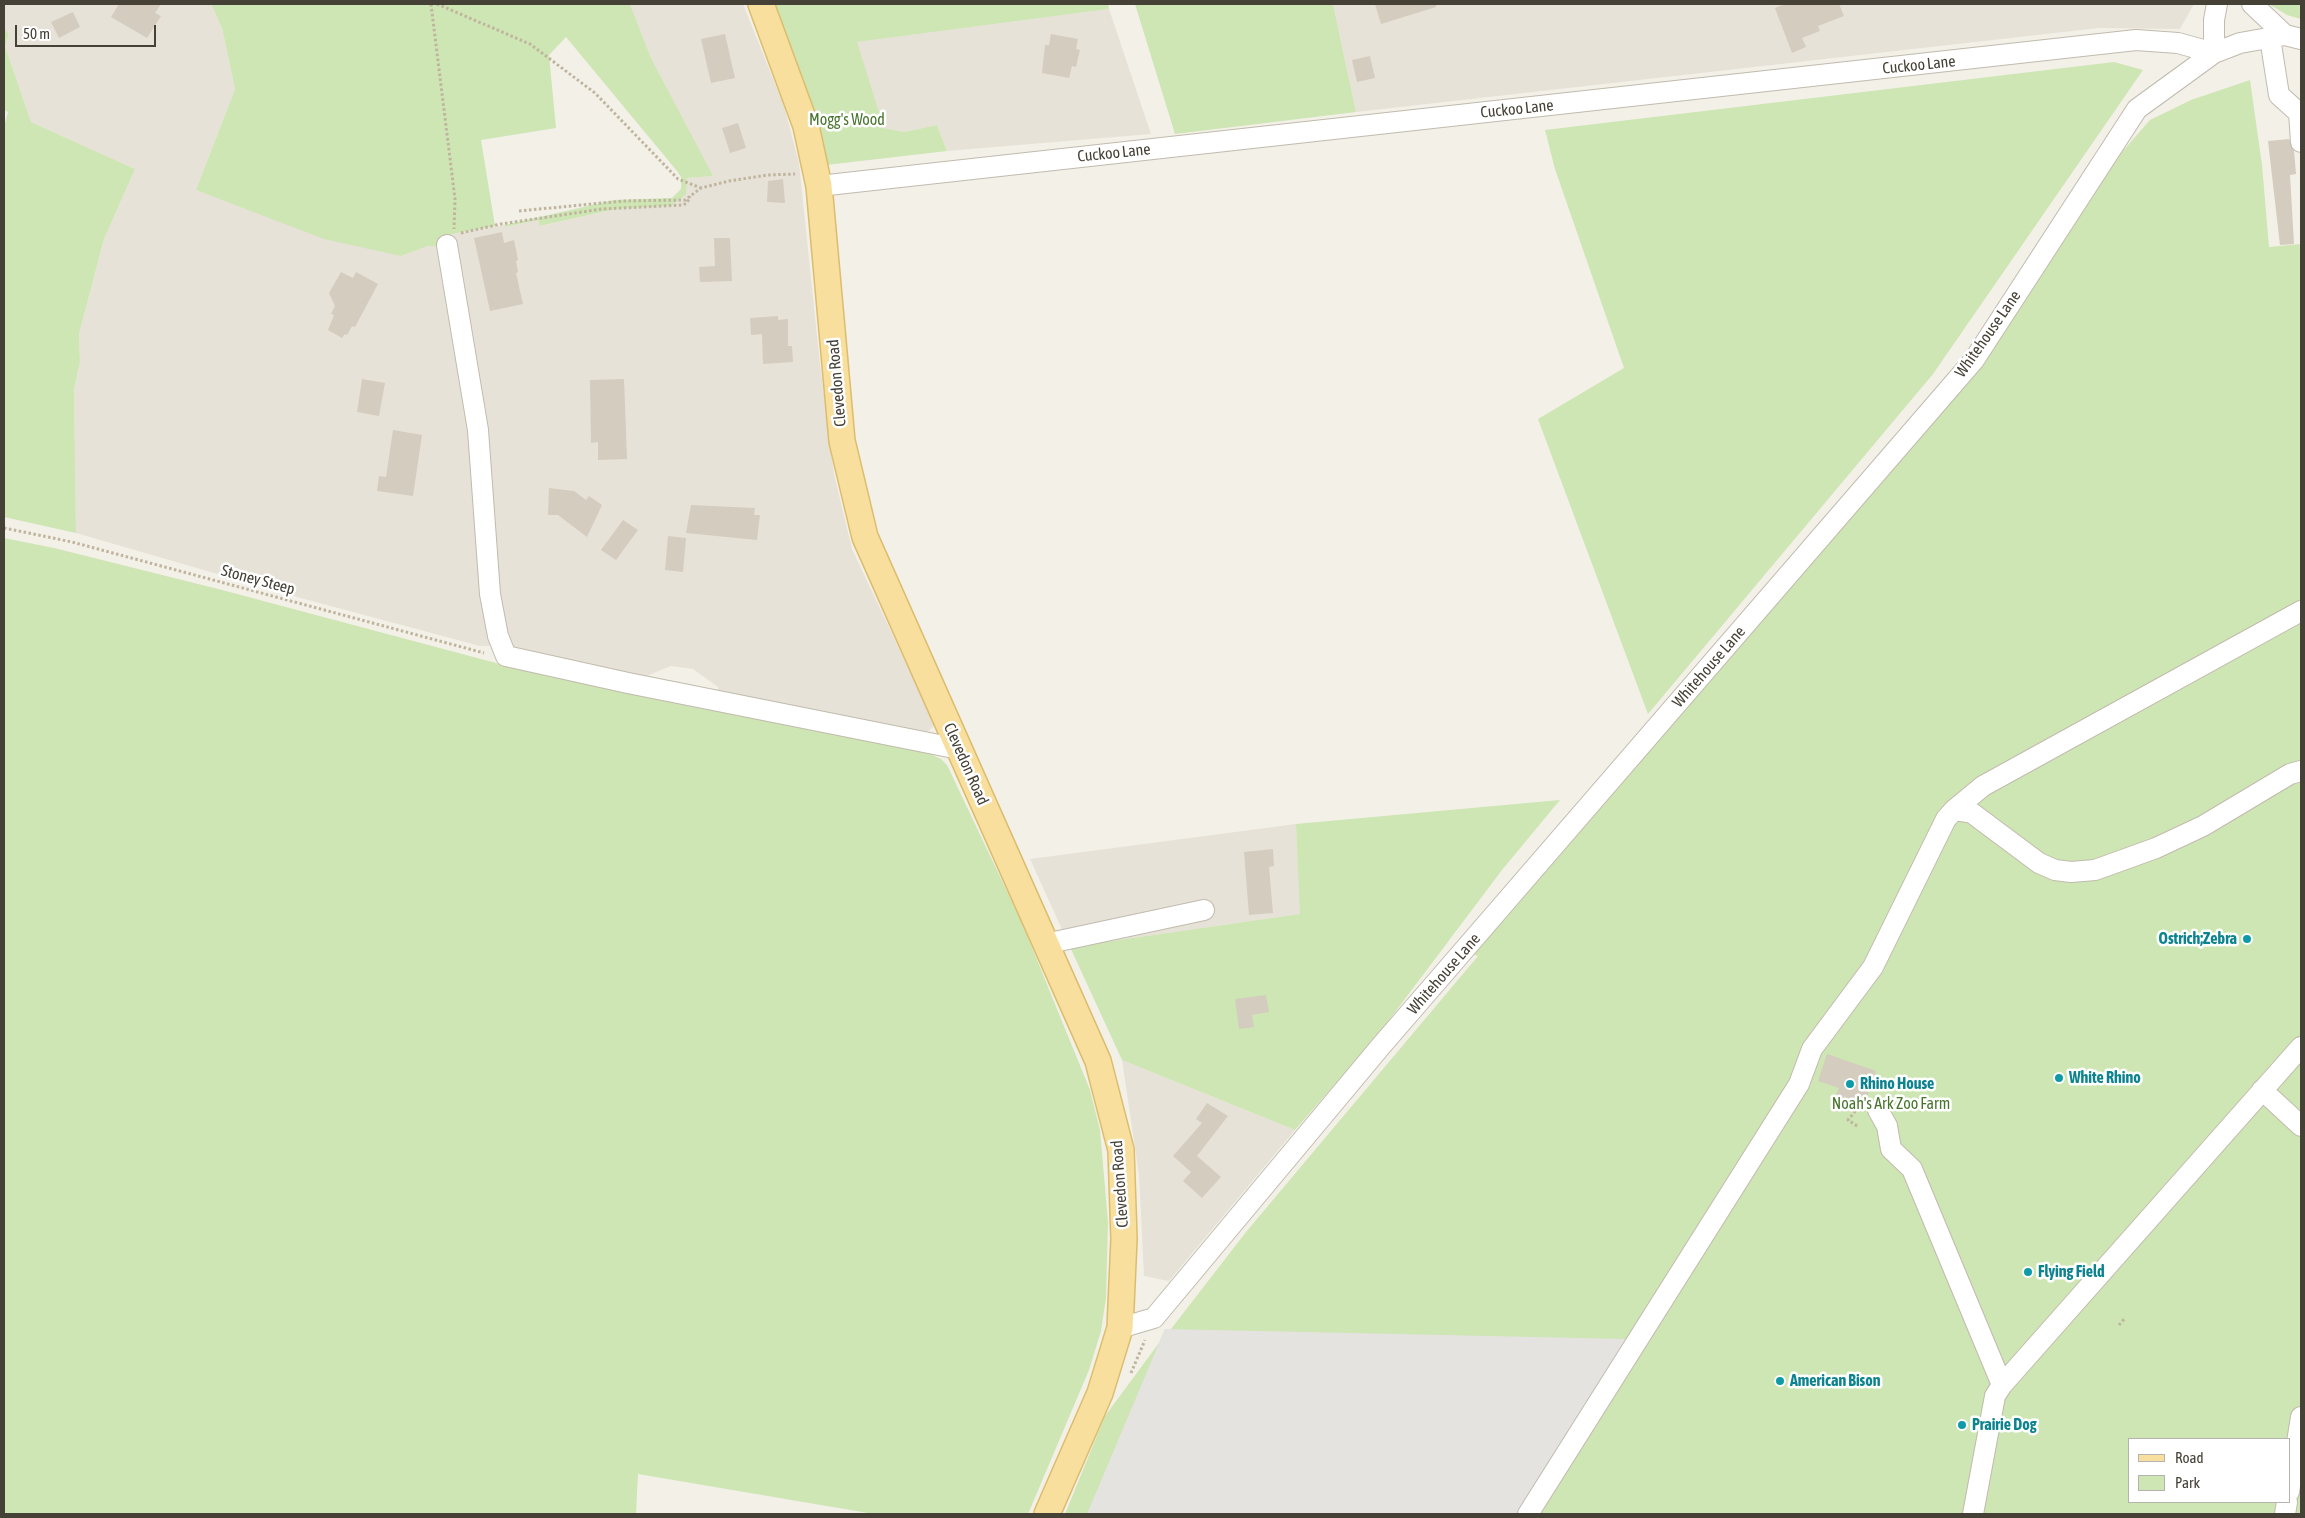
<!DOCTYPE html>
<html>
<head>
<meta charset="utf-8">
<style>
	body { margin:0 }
	#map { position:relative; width:2305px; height:1518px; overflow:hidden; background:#f3f0e8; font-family:"Asap Condensed",sans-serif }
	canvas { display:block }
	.frame { position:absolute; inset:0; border:5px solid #464137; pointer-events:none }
	.legend { position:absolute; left:2128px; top:1438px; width:162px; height:65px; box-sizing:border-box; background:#fff; border:1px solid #b5b3af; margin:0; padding:6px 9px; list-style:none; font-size:15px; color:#464137 }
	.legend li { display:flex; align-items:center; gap:10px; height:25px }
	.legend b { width:25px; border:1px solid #b5b3af }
	.scale { position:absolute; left:15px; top:25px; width:141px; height:22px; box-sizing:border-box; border:2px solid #464137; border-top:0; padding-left:6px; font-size:15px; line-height:18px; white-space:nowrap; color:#464137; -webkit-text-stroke:4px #fff; paint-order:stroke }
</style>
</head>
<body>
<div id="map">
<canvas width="2305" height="1518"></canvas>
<div class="frame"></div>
<ul class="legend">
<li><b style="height:6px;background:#f8df9d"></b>Road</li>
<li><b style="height:14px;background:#cee5b4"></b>Park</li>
</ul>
<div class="scale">50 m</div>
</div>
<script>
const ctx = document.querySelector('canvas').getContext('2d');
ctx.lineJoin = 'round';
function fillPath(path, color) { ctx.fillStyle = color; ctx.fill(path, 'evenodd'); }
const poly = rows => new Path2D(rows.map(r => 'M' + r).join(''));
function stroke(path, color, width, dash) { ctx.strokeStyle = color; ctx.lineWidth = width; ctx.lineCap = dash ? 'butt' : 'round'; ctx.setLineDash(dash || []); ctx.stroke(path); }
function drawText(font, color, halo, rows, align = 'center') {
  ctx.font = font + ' "Asap Condensed",sans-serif'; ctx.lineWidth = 5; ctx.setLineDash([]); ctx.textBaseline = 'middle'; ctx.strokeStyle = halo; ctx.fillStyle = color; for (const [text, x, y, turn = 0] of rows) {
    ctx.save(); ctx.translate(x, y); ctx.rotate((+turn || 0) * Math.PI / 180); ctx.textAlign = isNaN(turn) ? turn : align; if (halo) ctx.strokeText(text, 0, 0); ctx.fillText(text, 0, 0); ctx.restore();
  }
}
fillPath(poly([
	[4,4,211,4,222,28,235,89,196,190,401,256,428,246,442,247,452,234,505,225,506,227,538,220,541,226,616,209,671,206,687,178,712,176,651,58,630,4,743,4,784,106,799,163,820,364,834,474,852,549,935,725,924,735,719,697,718,687,693,669,671,666,639,679,517,651,510,645,480,646,297,597,76,533,74,390,80,362,79,334,104,239,135,169,31,122,5,46,9,34,4,28],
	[1333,4,2194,4,2180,29,2099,28,1356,112],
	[1109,9,1151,134,947,151,937,125,904,132,884,128,856,42],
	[1296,824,1301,914,1070,947,1030,859],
	[1122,1060,1295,1130,1169,1281,1144,1276,1139,1175]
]), '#e7e2d7');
fillPath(poly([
	[211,4,630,4,651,58,713,176,687,178,686,194,671,206,616,209,540,226,538,220,505,227,505,225,614,200,672,198,681,189,681,177,677,171,566,37,549,55,556,128,481,140,495,226,452,234,442,247,428,246,401,256,324,239,196,190,235,89,222,28],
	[774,4,1108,4,1109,9,857,42,884,128,904,132,937,125,947,151,826,165],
	[1135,4,1333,4,1356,112,1175,134],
	[2269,4,2301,4,2301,19,2287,15],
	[4,28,9,34,5,46,31,122,135,169,104,239,79,334,80,362,74,390,76,533,4,517,4,127,8,112,4,110],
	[2114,62,2143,70,1933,374,1648,714,1538,419,1624,368,1555,169,1545,130],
	[2250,80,2262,165,2269,247,2301,244,2301,1514,1065,1514,1105,1416,1159,1343,1165,1329,1171,1329,1246,1232,1478,956,1472,954,1908,451,2115,160,2150,120,2191,100],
	[2129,1439,2289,1439,2289,1502,2129,1502],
	[4,538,54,548,222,590,496,663,922,750,941,759,947,765,1022,923,1090,1090,1100,1130,1108,1222,1106,1298,1101,1331,1089,1370,1028,1514,874,1514,638,1474,636,1514,4,1514],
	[1560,800,1502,870,1377,1036,1295,1130,1122,1060,1070,947,1300,914,1296,824]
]), '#cee5b4');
fillPath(poly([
	[1165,1329,1626,1339,1516,1514,1087,1514]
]), '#e5e3e0');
fillPath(poly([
	[119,4,161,4,155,13,161,16,147,38,111,17],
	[1375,4,1436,4,1436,7,1381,24],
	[1785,4,1839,4,1844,16,1818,26,1820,31,1802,38,1806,47,1792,53,1775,8],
	[73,12,80,27,59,38,51,22],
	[725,34,735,78,711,83,701,39],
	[1051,34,1078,39,1076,49,1080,50,1076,67,1072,66,1069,78,1042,73,1045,45,1049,45],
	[1370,56,1375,78,1357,82,1352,60],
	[738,123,746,148,730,153,722,128],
	[2289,139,2294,151,2296,174,2290,175,2294,244,2280,245,2268,141],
	[783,179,785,203,767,202,768,181],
	[502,232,504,243,514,240,518,260,516,261,518,272,516,273,523,304,490,311,474,238],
	[714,238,730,238,732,281,700,282,699,267,715,266],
	[341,272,353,278,356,272,378,284,355,327,352,326,347,335,345,334,342,338,328,330,334,315,331,314,335,306,329,293],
	[778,316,778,320,788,319,788,346,792,346,793,362,763,364,762,334,751,335,750,318],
	[362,379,385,383,379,416,357,412],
	[624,379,627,459,598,460,598,442,591,443,590,380],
	[393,430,422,435,413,496,377,491,379,476,386,477],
	[549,488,574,491,586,500,589,496,602,505,587,537,558,515,548,515],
	[691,505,755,508,754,515,760,515,757,540,686,533],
	[623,520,638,530,616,560,601,550],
	[668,536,686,538,683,572,665,570],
	[1273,849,1274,866,1269,867,1273,913,1249,915,1244,852],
	[1266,995,1269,1012,1252,1015,1254,1027,1239,1029,1235,999],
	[1827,1054,1876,1071,1862,1112,1834,1100,1839,1088,1818,1081],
	[1207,1103,1228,1116,1197,1156,1221,1177,1202,1198,1183,1181,1191,1172,1173,1156,1202,1123,1196,1119]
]), '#d4ccbe');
const minor = poly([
	[2252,4,2285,35],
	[2270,38,2279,95,2299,113,2301,142],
	[819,186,2136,40,2178,43,2214,53,2214,20,2217,4],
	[447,245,478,430,490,594,498,636,506,656,628,683,959,749],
	[1954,810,1972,813,2039,863,2055,870,2071,872,2095,870,2156,848,2203,826,2290,774,2301,771],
	[1045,944,1204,910],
	[2262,1090,2301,1126],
	[1878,1110,1887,1126,1891,1149,1912,1169,2002,1385],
	[1120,1328,1154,1318,1381,1046,1974,360,2137,109,2214,53,2240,43,2285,35,2301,39],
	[2289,1492,2301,1417],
	[1528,1514,1799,1084,1812,1049,1873,967,1946,819,1954,810,1983,786,2301,611],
	[1973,1514,1995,1396,2002,1385,2301,1047],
	[2285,1514,2287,1502]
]);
const major = poly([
	[761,4,806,126,819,186,842,441,865,537,1098,1061,1121,1150,1124,1239,1120,1328,1100,1393,1047,1514]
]);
stroke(minor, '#c1bbae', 22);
stroke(major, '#dcbd6d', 28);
stroke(poly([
	[431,4,455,199,454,229],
	[437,4,530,44,595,93,678,179,701,188],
	[519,211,623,201,685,200,701,188,729,181,768,175,795,174],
	[461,233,501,224,602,209,683,205,687,203,690,196],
	[4,528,72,542,484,653],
	[1857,1126,1848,1120,1857,1109,1861,1109],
	[2119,1325,2125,1318],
	[1131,1373,1145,1340]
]), '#bfb49e', 3, [2.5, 2.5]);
stroke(minor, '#fff', 20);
stroke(major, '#f8df9d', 25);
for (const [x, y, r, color] of [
	[2247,939,5,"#0f9aa8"],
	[2059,1078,5,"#0f9aa8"],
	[1850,1084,5,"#0f9aa8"],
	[2028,1272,5,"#0f9aa8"],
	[1780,1381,5,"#0f9aa8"],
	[1962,1425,5,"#0f9aa8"]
]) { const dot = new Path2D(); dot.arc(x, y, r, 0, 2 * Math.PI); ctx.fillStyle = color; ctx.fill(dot); stroke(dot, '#fff', 2); }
drawText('16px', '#464137', '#fff', [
	["Cuckoo Lane",1919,65,-6],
	["Cuckoo Lane",1517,109,-6],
	["Cuckoo Lane",1114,153,-6],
	["Whitehouse Lane",1988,334,-55],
	["Clevedon Road",837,383,-95],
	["Stoney Steep",258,580,15],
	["Whitehouse Lane",1709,667,-49],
	["Clevedon Road",966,764,66],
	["Whitehouse Lane",1444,974,-49],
	["Clevedon Road",1120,1184,-94]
]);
drawText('16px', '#48752e', '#fff', [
	["Mogg's Wood",847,120],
	["Noah's Ark Zoo Farm",1891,1104]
]);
drawText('bold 16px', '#0d838f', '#fff', [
	["Ostrich;Zebra",2237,939,"right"],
	["White Rhino",2069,1078],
	["Rhino House",1860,1084],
	["Flying Field",2038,1272],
	["American Bison",1790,1381],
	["Prairie Dog",1972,1425]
], 'left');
</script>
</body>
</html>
